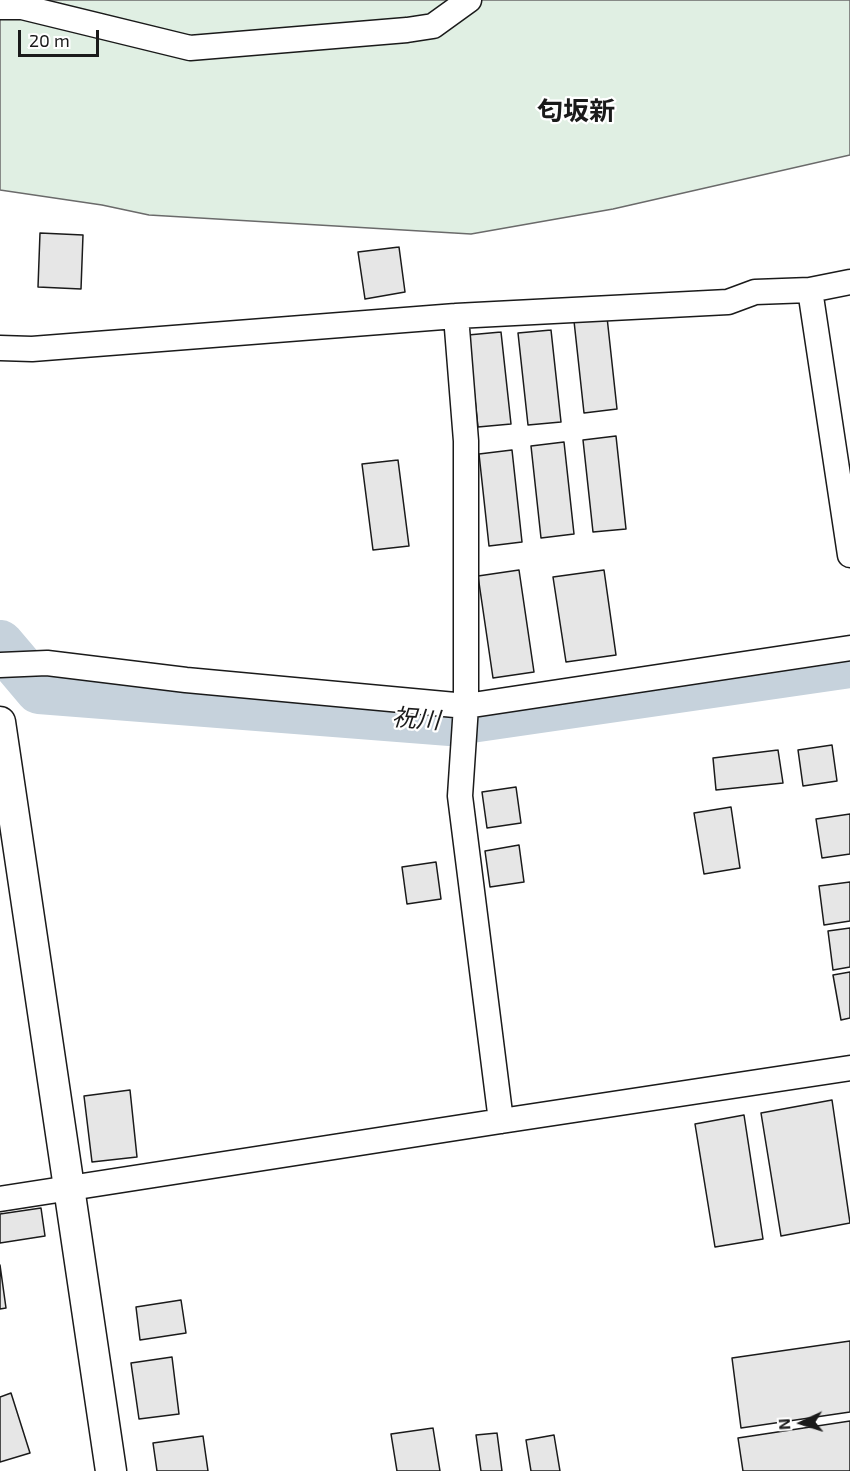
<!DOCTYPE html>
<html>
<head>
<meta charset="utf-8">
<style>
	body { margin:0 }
	#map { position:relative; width:850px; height:1471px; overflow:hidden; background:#fff; font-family:"Exo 2",sans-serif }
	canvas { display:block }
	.north { position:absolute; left:772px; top:1393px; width:60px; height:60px; -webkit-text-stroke:4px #fff; paint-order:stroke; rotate:266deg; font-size:16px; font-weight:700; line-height:24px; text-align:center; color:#1a1a1a }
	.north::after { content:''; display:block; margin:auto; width:21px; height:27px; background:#1a1a1a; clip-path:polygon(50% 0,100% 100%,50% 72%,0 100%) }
	.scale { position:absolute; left:18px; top:30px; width:81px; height:27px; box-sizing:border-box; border:3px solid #1a1a1a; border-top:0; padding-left:8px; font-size:18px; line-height:21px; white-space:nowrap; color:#1a1a1a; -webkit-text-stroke:4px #fff; paint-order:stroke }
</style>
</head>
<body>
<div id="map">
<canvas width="850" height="1471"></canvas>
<div class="north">N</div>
<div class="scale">20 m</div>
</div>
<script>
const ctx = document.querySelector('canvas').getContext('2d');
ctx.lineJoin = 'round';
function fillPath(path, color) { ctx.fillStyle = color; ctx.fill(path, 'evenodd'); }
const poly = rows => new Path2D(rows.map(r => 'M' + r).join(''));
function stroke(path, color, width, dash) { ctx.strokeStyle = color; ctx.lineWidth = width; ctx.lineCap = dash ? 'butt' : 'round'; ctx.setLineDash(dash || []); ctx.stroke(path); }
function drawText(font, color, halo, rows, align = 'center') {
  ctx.font = font + ' "Exo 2","Noto Sans JP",sans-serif'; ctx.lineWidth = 4.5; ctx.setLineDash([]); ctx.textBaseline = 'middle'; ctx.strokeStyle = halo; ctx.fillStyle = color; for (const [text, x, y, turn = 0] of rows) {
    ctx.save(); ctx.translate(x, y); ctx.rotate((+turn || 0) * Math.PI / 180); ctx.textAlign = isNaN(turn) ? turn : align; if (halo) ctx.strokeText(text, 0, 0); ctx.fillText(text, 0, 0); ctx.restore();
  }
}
const green = poly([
	[0,0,850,0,850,155,613,209,471,234,149,215,102,205,0,190,0,0]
]);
fillPath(green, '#e0efe3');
stroke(green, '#6a6a6a', 1.5);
stroke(poly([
	[0,644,39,690,450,722,850,664]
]), '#c6d2dc', 48);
const building = poly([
	[40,233,83,235,81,289,38,287,40,233],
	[399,247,405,292,365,299,358,252,399,247],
	[607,317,617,409,584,413,574,321,607,317],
	[551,330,561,422,528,425,518,333,551,330],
	[501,332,511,424,478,427,468,335,501,332],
	[616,436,626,529,593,532,583,440,616,436],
	[564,442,574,534,541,538,531,446,564,442],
	[512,450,522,542,489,546,479,454,512,450],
	[398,460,409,546,373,550,362,464,398,460],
	[519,570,534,672,493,678,478,576,519,570],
	[604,570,616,655,566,662,553,577,604,570],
	[832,745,837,781,803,786,798,750,832,745],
	[778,750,783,783,716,790,713,758,778,750],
	[516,787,521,823,487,828,482,792,516,787],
	[731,807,740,868,704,874,694,813,731,807],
	[850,814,850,854,822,858,816,819,850,814],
	[519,845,524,882,490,887,485,851,519,845],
	[436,862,441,899,407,904,402,867,436,862],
	[850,882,850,921,824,925,819,886,850,882],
	[850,928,850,967,833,970,828,931,850,928],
	[850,972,850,1018,841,1020,833,975,850,972],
	[130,1090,137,1157,92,1162,84,1096,130,1090],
	[832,1100,850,1223,781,1236,761,1113,832,1100],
	[744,1115,763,1239,715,1247,695,1124,744,1115],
	[41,1208,45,1236,0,1243,0,1214,41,1208],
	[0,1265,6,1308,0,1309,0,1265],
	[181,1300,186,1333,140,1340,136,1307,181,1300],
	[850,1341,850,1412,741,1428,732,1358,850,1341],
	[172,1357,179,1414,139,1419,131,1363,172,1357],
	[11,1393,30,1453,0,1462,0,1397,11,1393],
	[850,1421,850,1471,743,1471,738,1438,850,1421],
	[433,1428,440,1471,397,1471,391,1434,433,1428],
	[497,1433,502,1471,481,1471,476,1435,497,1433],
	[554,1435,560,1471,531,1471,526,1440,554,1435],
	[203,1436,208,1471,157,1471,153,1443,203,1436]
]);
fillPath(building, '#e6e6e6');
stroke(building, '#1a1a1a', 1.5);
const minor = poly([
	[0,7,22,7,190,48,407,30,433,26,469,0],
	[810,290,850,555],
	[456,316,466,441,466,706,460,796,501,1121],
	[0,348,32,349,456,316,728,302,755,292,810,290,850,282],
	[0,665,47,663,186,680,466,706,850,648],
	[0,1199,501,1121,850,1068]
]);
const tertiary = poly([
	[0,722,111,1471]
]);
stroke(minor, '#1a1a1a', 27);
stroke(tertiary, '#1a1a1a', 33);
stroke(minor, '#fff', 24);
stroke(tertiary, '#fff', 30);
drawText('italic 24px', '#1a1a1a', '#fff', [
	["祝川",416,719,4]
]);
drawText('bold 26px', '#1a1a1a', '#fff', [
	["匂坂新",576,111]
]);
</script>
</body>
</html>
